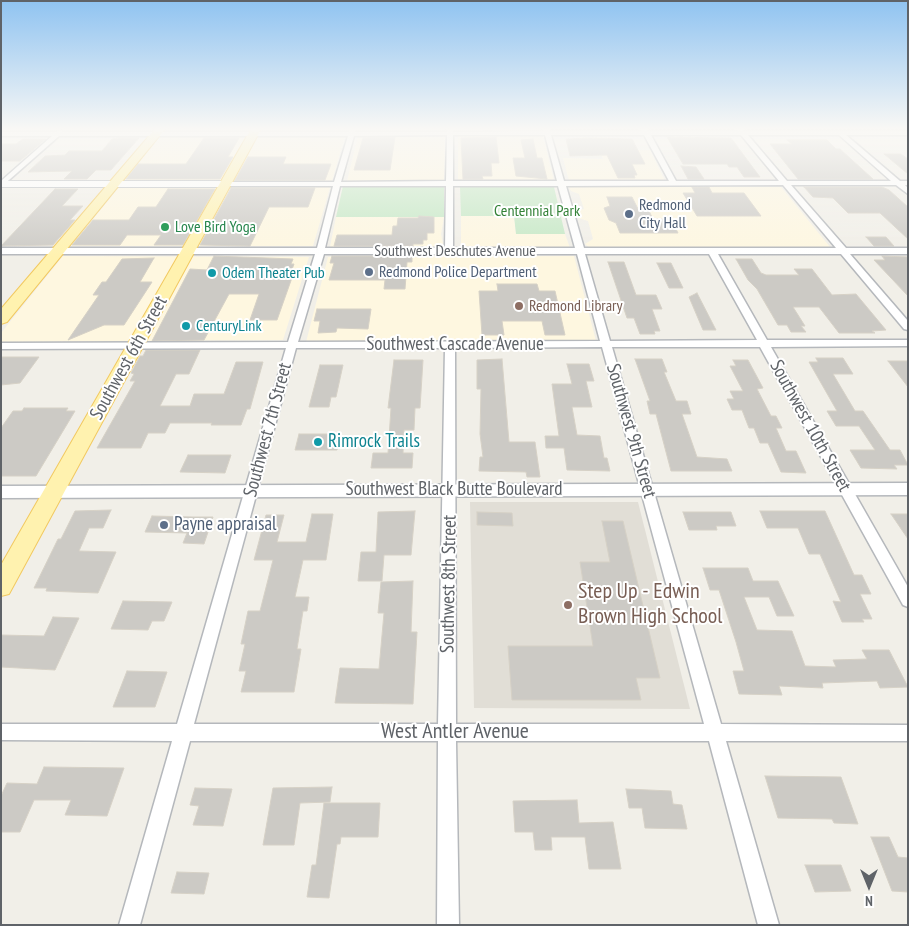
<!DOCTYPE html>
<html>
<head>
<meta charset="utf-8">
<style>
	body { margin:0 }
	#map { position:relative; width:909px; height:926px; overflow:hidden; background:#f1efe8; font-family:"PT Sans Narrow",sans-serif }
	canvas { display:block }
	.frame { position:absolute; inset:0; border:2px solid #5f6368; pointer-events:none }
	.north { position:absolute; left:844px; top:861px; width:50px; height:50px; -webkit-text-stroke:4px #fff; paint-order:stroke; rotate:180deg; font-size:14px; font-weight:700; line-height:20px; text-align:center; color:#5f6368 }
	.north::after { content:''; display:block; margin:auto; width:18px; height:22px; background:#5f6368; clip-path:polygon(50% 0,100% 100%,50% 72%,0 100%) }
</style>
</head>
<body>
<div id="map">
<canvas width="909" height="926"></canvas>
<div class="frame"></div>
<div class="north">N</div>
</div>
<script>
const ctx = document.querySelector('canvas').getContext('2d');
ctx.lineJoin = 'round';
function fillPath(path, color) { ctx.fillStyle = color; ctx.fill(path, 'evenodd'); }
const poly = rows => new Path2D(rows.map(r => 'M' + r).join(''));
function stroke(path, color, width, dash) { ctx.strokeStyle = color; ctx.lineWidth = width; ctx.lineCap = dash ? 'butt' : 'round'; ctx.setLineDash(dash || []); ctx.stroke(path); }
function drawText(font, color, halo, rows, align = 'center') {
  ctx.font = font + ' "PT Sans Narrow",sans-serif'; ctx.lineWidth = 4; ctx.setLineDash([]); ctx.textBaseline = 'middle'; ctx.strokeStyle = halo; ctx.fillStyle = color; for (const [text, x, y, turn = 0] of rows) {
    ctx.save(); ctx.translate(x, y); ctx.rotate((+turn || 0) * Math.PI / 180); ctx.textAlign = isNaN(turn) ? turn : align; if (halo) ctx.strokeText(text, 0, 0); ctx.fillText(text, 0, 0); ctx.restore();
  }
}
fillPath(poly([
	[161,136,345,136,313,246,71,246],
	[358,136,445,136,444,181,347,181],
	[458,136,543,136,554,181,458,181],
	[600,150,650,150,665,181,569,181,563,158,603,159],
	[569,187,781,187,830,247,590,248,585,244,593,239,588,221,578,218,576,211,584,209,579,194,571,191],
	[461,216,514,216,516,234,565,234,570,248,461,248],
	[336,217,444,217,441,234,443,244,438,247,330,247],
	[63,256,309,257,283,340,1,342,1,333],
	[574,256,596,341,306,342,328,257]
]), '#fef7e0');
fillPath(poly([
	[470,502,638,502,690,709,474,708]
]), '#e1ded6');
fillPath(poly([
	[343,186,444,186,444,217,336,217],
	[460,187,554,187,565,234,516,234,514,216,461,216]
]), '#c5e8c5');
const building = poly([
	[395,137,390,170,354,170,363,138,395,137],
	[496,137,499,163,491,163,492,176,482,176,483,179,463,179,461,138,496,137],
	[667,137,731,138,760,177,744,177,737,167,729,167,727,164,683,164,667,137],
	[118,138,139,138,111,170,96,170,87,179,64,179,72,171,28,172,45,156,65,155,69,151,102,151,112,139,118,138],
	[204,138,239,138,228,157,233,157,220,179,126,179,138,164,186,164,204,138],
	[589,138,632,139,645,164,632,164,637,175,634,175,635,178,618,178,607,155,570,156,566,139,589,138],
	[23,139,46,139,20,161,1,161,1,144,16,144,23,139],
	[533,139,537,158,542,158,547,179,516,176,513,158,525,158,521,140,533,139],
	[787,140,827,140,836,149,840,149,873,179,798,179,770,144,792,144,787,140],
	[884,154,901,154,908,159,908,174,884,154],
	[248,157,286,157,283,164,331,164,325,180,235,180,248,157],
	[681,166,696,167,704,179,688,179,681,166],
	[692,187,709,187,712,193,744,193,761,216,697,216,683,193,695,193,692,187],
	[804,187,882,187,889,190,908,207,908,239,880,213,848,213,833,198,813,197,804,187],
	[231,188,315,188,308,207,269,207,250,246,200,245,231,188],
	[55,189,78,189,62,206,83,206,70,220,75,220,53,245,1,246,55,189],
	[168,189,215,189,183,245,154,245,161,235,127,235,120,245,72,245,93,220,129,220,138,207,156,207,168,189],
	[607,197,632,197,638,209,648,209,653,219,671,219,678,233,620,233,616,223,609,220,604,208,610,206,607,197],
	[419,216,434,217,434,233,427,233,427,240,423,240,423,244,413,244,413,246,334,246,337,235,392,235,393,226,397,226,398,218,418,218,419,216],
	[866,237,886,237,894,246,874,246,866,237],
	[214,256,293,259,291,264,294,264,291,272,294,272,277,320,250,320,259,294,229,294,204,340,152,341,190,269,207,270,214,256],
	[332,256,412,256,412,262,407,262,405,289,384,289,385,280,329,280,334,263,330,263,332,256],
	[882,256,908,257,908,296,874,260,885,260,882,256],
	[154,258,140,282,152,282,124,325,104,325,68,340,99,295,93,295,102,282,106,282,122,259,154,258],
	[736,259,752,259,761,273,766,275,799,275,794,269,812,269,832,295,856,294,886,330,872,331,875,333,839,333,819,307,793,307,805,326,801,326,806,332,791,332,787,325,778,325,757,289,748,280,736,259],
	[608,262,624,262,636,295,656,295,662,309,652,309,660,331,654,331,655,334,640,334,634,318,627,318,608,262],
	[657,263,671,263,683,288,669,288,657,263],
	[497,284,537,284,539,291,555,291,565,335,545,335,542,321,502,321,504,335,482,335,479,291,498,291,497,284],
	[697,293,716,330,703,330,689,297,697,293],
	[317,309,371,309,368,329,337,328,336,332,318,333,320,321,314,321,317,309],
	[146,350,200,350,189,374,176,374,160,406,190,406,194,394,224,394,236,362,263,362,250,409,247,409,241,425,211,425,212,423,170,423,165,433,148,433,141,448,97,448,135,381,130,381,134,374,131,373,140,356,143,356,146,350],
	[1,357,39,357,20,383,1,385,1,357],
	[816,358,843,358,853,374,833,374,855,411,863,411,890,450,900,450,908,465,894,465,897,469,861,468,850,450,875,450,859,426,836,426,827,411,837,411,809,362,818,362,816,358],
	[502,359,509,442,535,442,540,477,527,477,526,472,479,471,480,457,483,457,480,434,481,389,477,389,477,360,502,359],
	[635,359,662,359,667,372,664,372,676,401,687,401,691,414,682,414,697,457,727,459,732,471,671,471,656,414,650,414,647,401,650,401,635,359],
	[394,360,423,360,420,408,415,408,414,430,404,430,403,453,413,453,412,468,371,468,373,453,388,453,391,408,388,408,394,360],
	[733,360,748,360,763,388,757,389,771,416,776,416,782,428,776,428,786,451,796,451,806,473,781,472,768,443,760,443,754,428,749,428,742,410,732,410,727,399,734,399,730,391,743,391,730,366,736,366,733,360],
	[888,361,908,361,908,387,888,361],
	[567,364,589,364,594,381,586,381,592,407,572,407,577,435,600,436,604,458,607,458,610,471,567,470,564,448,546,448,545,436,559,436,552,384,572,384,567,364],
	[320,365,343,365,336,397,331,397,329,407,309,407,320,365],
	[24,408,68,408,66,411,75,411,36,476,1,476,1,428,13,411,22,411,24,408],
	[299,434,340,434,337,450,295,450,299,434],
	[188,455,231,455,225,473,180,472,188,455],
	[111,510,103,528,89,528,79,551,116,552,98,593,46,591,47,588,34,588,58,539,61,539,75,511,111,510],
	[415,511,411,555,384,555,382,581,358,581,361,552,376,552,378,512,415,511],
	[760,511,825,511,854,575,862,575,871,594,860,594,872,619,862,619,864,622,842,622,833,601,841,602,820,554,809,554,798,528,767,528,760,511],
	[477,512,512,513,513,526,477,525,477,512],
	[683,512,731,512,736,526,716,526,717,530,689,530,683,512],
	[312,514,333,514,326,560,303,560,295,597,309,597,307,611,303,611,297,649,301,649,294,692,241,692,246,671,239,671,245,644,241,644,248,611,260,611,273,560,254,560,266,515,284,515,277,542,306,542,312,514],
	[891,514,908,514,908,539,891,514],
	[152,516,193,517,213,517,204,544,183,543,187,533,145,532,152,516],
	[602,521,623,521,660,678,636,678,641,700,512,700,508,646,593,646,580,562,610,562,602,521],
	[703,568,748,568,753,581,778,581,794,616,777,616,769,597,744,597,757,630,792,631,805,666,836,667,833,660,867,659,862,650,889,650,908,687,880,688,877,681,822,683,823,688,779,686,782,695,739,694,733,671,744,671,736,642,719,590,710,590,703,568],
	[413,581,411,632,417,632,413,704,335,703,340,668,379,669,384,613,378,613,381,582,413,581],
	[123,601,172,602,164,621,152,621,148,630,111,629,123,601],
	[53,617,79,618,55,670,1,667,1,635,44,636,53,617],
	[127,671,167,672,155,707,113,707,127,671],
	[44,767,124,768,107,816,65,815,71,800,34,800,20,832,1,832,1,796,7,783,37,784,44,767],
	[765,776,841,777,858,824,834,823,832,819,778,818,765,776],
	[332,787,330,802,300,803,294,845,263,845,273,788,332,787],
	[195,788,232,789,223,826,193,825,199,806,190,805,195,788],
	[626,789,671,791,673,804,682,805,687,829,645,828,642,808,629,808,626,789],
	[577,800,579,823,613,822,621,869,589,869,585,837,551,837,552,850,535,850,533,832,515,832,513,801,577,800],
	[324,803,380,803,378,837,341,837,340,844,337,844,329,898,307,897,312,865,316,865,324,803],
	[871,837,889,837,898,857,908,858,908,892,892,891,871,837],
	[805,865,841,865,851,891,815,892,805,865],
	[177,872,209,873,204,894,171,893,177,872]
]);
fillPath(building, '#cccac5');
stroke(building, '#d6d1c6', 1);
const minor = poly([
	[350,129,356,129,355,132,447,132,447,129,453,129,453,132,544,131,543,129,549,129,550,131,642,131,641,129,647,129,648,131,738,131,736,129,742,129,744,131,908,131,908,135,846,135,900,181,908,181,908,185,905,185,908,188,908,194,896,185,791,185,846,248,908,248,908,254,850,254,908,321,908,330,904,329,841,254,718,254,767,340,908,340,908,346,771,347,908,587,908,607,903,605,760,347,612,347,721,724,908,725,908,741,726,741,779,925,758,925,709,741,456,741,459,925,437,925,438,741,190,741,140,925,119,925,172,741,1,740,1,724,177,724,286,348,1,349,1,343,288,342,315,254,1,254,1,248,317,248,333,186,224,186,220,184,224,182,334,182,348,136,59,136,1,187,1,181,52,136,1,136,1,132,56,132,60,130,63,132,349,132,350,129],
	[447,135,446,181,341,182,354,136,447,135],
	[453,135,545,135,557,181,453,181,453,135],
	[551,135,644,135,669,181,564,181,551,135],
	[651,135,741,135,779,181,676,181,651,135],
	[748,135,839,135,891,181,787,181,748,135],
	[783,185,836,248,584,248,566,186,783,185],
	[340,186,446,186,445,248,325,248,340,186],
	[453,186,558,186,575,248,453,248,453,186],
	[324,254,577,254,600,341,298,342,324,254],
	[585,254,709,254,757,340,610,341,585,254],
	[602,347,704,724,456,724,455,348,602,347],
	[296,348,445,348,438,724,194,724,296,348]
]);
const tertiary = poly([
	[908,483,908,495,1,498,1,486,908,483]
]);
const secondary = poly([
	[1,181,224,181,229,184,224,187,1,187,1,181]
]);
const primary = poly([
	[155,129,165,129,7,322,1,324,1,309,155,129],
	[251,129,261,129,9,594,1,596,1,565,251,129]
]);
stroke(minor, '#b5b8bc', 3);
stroke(tertiary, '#b5b8bc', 3);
stroke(secondary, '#b6babf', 2);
stroke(primary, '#f2c960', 2);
fillPath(minor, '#fff');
fillPath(tertiary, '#fff');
fillPath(secondary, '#fff');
fillPath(primary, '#fff2af');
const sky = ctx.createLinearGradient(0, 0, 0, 258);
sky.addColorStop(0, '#8fc3f1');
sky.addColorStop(0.5, '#f9f8f5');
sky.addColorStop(1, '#f9f8f500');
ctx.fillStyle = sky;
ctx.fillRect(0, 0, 909, 258);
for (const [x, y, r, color] of [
	[629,214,5,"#5c6f8a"],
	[165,227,5,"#2e9e5b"],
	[369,272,5,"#5c6f8a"],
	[212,273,5,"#0f9aa8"],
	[519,306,5,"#8d6e63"],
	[186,326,5,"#0f9aa8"],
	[318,442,5,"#0f9aa8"],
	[164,525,5,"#5c6f8a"],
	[568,605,5,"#8d6e63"]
]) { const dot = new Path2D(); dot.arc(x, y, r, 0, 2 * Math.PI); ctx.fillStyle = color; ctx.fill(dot); stroke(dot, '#fff', 2); }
drawText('16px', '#4e5e75', '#fff', [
	["Redmond",639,205],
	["City Hall",639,223],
	["Redmond Police Department",379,272]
], 'left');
drawText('16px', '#348238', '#fff', [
	["Centennial Park",537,211]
]);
drawText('16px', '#27864d', '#fff', [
	["Love Bird Yoga",175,227]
], 'left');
drawText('16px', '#5f6368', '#fff', [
	["Southwest Deschutes Avenue",455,251]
]);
drawText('16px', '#0d838f', '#fff', [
	["Odem Theater Pub",222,273],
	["CenturyLink",196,326]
], 'left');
drawText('16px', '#785e54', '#fff', [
	["Redmond Library",529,306]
], 'left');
drawText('19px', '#5f6368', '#fff', [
	["Southwest Cascade Avenue",455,345],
	["Southwest 6th Street",129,358,-61],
	["Southwest 10th Street",810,426,61],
	["Southwest 7th Street",268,430,-75],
	["Southwest 9th Street",631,431,74],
	["Southwest Black Butte Boulevard",454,490],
	["Southwest 8th Street",449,584,-89]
]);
drawText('19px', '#0d838f', '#fff', [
	["Rimrock Trails",328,442]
], 'left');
drawText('19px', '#4e5e75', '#fff', [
	["Payne appraisal",174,525]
], 'left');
drawText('22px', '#785e54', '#fff', [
	["Step Up - Edwin",578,592],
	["Brown High School",578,617]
], 'left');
drawText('22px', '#5f6368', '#fff', [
	["West Antler Avenue",455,732]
]);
</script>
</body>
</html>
